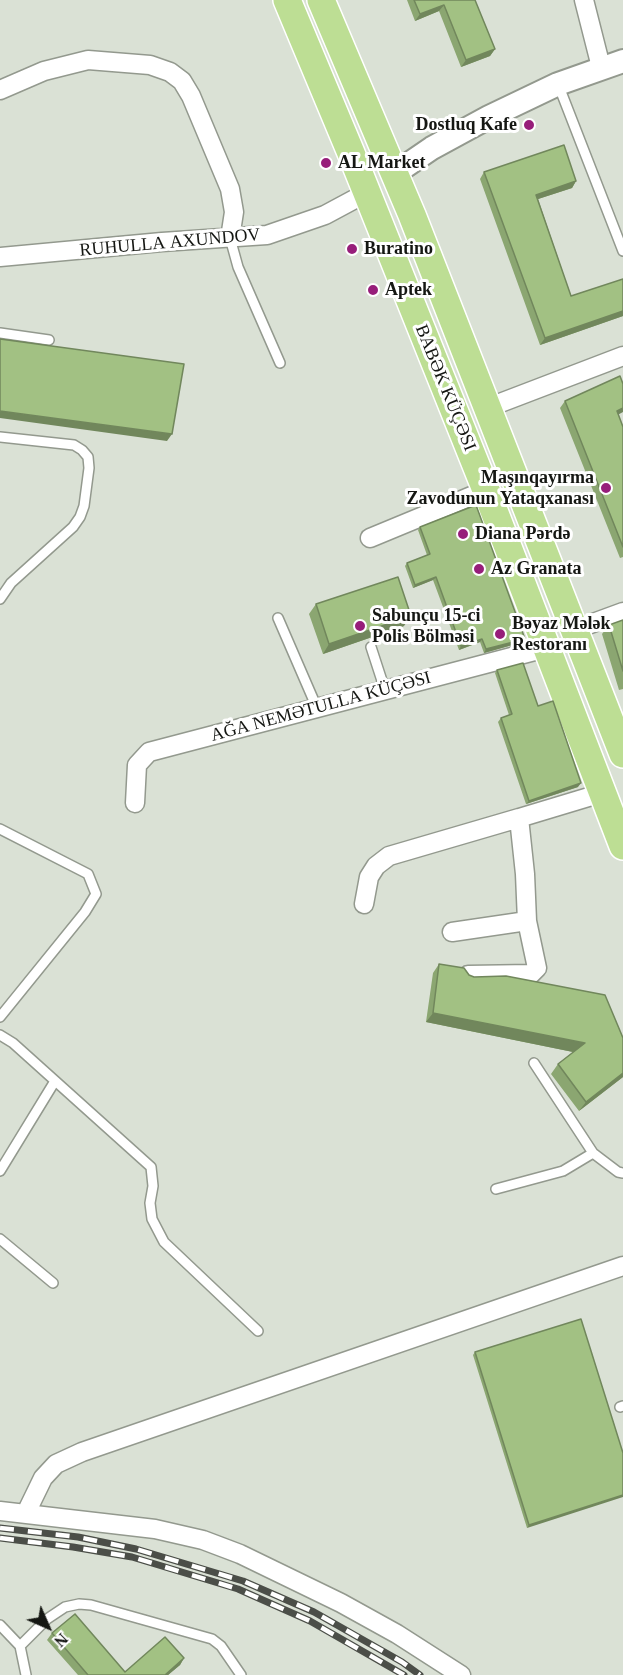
<!DOCTYPE html>
<html>
<head>
<meta charset="utf-8">
<style>
	body { margin:0 }
	#map { position:relative; width:623px; height:1675px; overflow:hidden; background:#dae1d5; font-family:Georgia,serif }
	canvas { display:block }
	.north { position:absolute; left:18px; top:1597px; width:60px; height:60px; -webkit-text-stroke:4px #fff; paint-order:stroke; rotate:135deg; font-size:16px; font-weight:700; line-height:24px; text-align:center; color:#151713 }
	.north::after { content:''; display:block; margin:auto; width:21px; height:27px; background:#151713; clip-path:polygon(50% 0,100% 100%,50% 72%,0 100%) }
</style>
</head>
<body>
<div id="map">
<canvas width="623" height="1675"></canvas>
<div class="north">N</div>
</div>
<script>
const ctx = document.querySelector('canvas').getContext('2d');
ctx.lineJoin = 'round';
const poly = rows => new Path2D(rows.map(r => 'M' + r).join(''));
function stroke(path, color, width, dash) { ctx.strokeStyle = color; ctx.lineWidth = width; ctx.lineCap = dash ? 'butt' : 'round'; ctx.setLineDash(dash || []); ctx.stroke(path); }
function fillPath(path, color) { ctx.fillStyle = color; ctx.fill(path, 'evenodd'); }
function drawText(font, color, halo, rows, align = 'center') {
  ctx.font = font + ' Georgia,serif'; ctx.lineWidth = 6; ctx.setLineDash([]); ctx.textBaseline = 'middle'; ctx.strokeStyle = halo; ctx.fillStyle = color; for (const [text, x, y, turn = 0] of rows) {
    ctx.save(); ctx.translate(x, y); ctx.rotate((+turn || 0) * Math.PI / 180); ctx.textAlign = isNaN(turn) ? turn : align; if (halo) ctx.strokeText(text, 0, 0); ctx.fillText(text, 0, 0); ctx.restore();
  }
}
const service = poly([
	[558,84,623,251],
	[230,238,238,267,280,363],
	[0,333,49,340],
	[0,437,74,445,82,450,88,457,89,468,84,506,80,517,73,527,11,583,0,599],
	[278,618,317,708],
	[371,647,385,690],
	[0,829,88,874,96,894,85,912,0,1017],
	[0,1035,13,1043,151,1167,153,1186,150,1203,152,1219,164,1242,258,1331],
	[534,1063,593,1153,618,1172,623,1173],
	[0,1171,55,1081],
	[496,1189,563,1171,593,1153],
	[0,1239,53,1283],
	[620,1407,623,1406],
	[0,1625,20,1646],
	[26,1675,20,1646,47,1619,65,1607,79,1604,91,1605,212,1639,221,1646,241,1675]
]);
const minor = poly([
	[584,0,601,67],
	[0,90,44,71,88,60,150,65,170,72,182,81,191,96,230,189,234,212,230,238],
	[0,257,162,242,267,235,325,215,366,193],
	[487,408,623,356],
	[370,538,486,490],
	[574,630,623,612],
	[135,803,137,765,149,752,546,648],
	[364,904,369,877,376,866,389,856,519,818],
	[452,932,527,921],
	[468,975,531,974,537,968,527,921,525,874,519,818,602,793],
	[0,1511,155,1529,203,1540,240,1554,341,1603,397,1634,461,1675],
	[26,1513,43,1478,56,1464,82,1452,623,1266]
]);
const tertiary = poly([
	[394,174,432,148,489,117,558,84,623,61]
]);
const primary = poly([
	[287,0,351,153,486,490,623,846],
	[321,0,412,215,623,754]
]);
stroke(service, '#93998e', 12);
stroke(minor, '#93998e', 21);
stroke(tertiary, '#93998e', 26);
stroke(primary, '#fff', 30);
stroke(service, '#fff', 9);
stroke(minor, '#fff', 18);
stroke(tertiary, '#fff', 22);
stroke(primary, '#bdde94', 27);
const rail = poly([
	[0,1528,78,1537,136,1549,243,1581,314,1612,402,1662,420,1675],
	[0,1538,73,1547,132,1557,238,1589,310,1621,404,1675]
]);
stroke(rail, '#4b4e48', 7);
stroke(rail, '#fff', 4.5, [14]);
fillPath(poly([
	[407,0,475,0,495,49,490,56,461,67,439,11,415,21],
	[484,172,576,181,572,188,538,199,571,296,623,279,623,316,540,345,480,179],
	[565,401,618,415,623,427,623,557,620,558,560,408],
	[420,527,523,642,484,653,480,642,459,650,433,580,413,588,405,566,407,563,427,555,418,530],
	[316,604,404,626,323,654,309,614],
	[623,620,623,689,619,690,602,634,609,625],
	[497,670,538,706,578,787,526,804,498,722,501,718,509,715,495,673],
	[439,964,469,975,623,1077,579,1111,551,1074,558,1064,573,1052,426,1022,433,973],
	[475,1352,623,1453,527,1528,473,1355],
	[52,1633,125,1672,184,1658,180,1665,168,1675,78,1675,47,1640]
]), '#8ba671');
fillPath(poly([
	[444,5,439,11,415,21,420,14],
	[495,49,490,56,461,67,466,60],
	[576,181,572,188,532,201,536,195],
	[623,311,623,316,540,345,545,338],
	[623,408,623,412,612,418,617,411],
	[0,411,172,434,167,441,0,418],
	[436,577,433,580,413,588,415,585],
	[411,616,404,626,323,654,329,644],
	[482,639,480,642,459,650,461,646],
	[525,639,523,642,484,653,486,649],
	[581,783,578,787,526,804,529,801],
	[433,1013,585,1043,578,1053,426,1022],
	[623,1073,623,1077,579,1111,586,1102],
	[623,1495,623,1497,527,1528,529,1525],
	[184,1658,180,1665,168,1675,165,1675]
]), '#71875c');
const building = poly([
	[414,0,475,0,495,49,466,60,444,5,420,14,414,0],
	[564,145,576,181,536,195,571,296,623,279,623,311,545,338,484,172,564,145],
	[0,339,184,364,172,434,0,411,0,339],
	[620,376,623,384,623,408,617,411,623,427,623,547,565,401,620,376],
	[476,505,525,639,486,649,482,639,461,646,436,577,415,585,407,563,430,554,420,527,476,505],
	[398,577,411,616,329,644,316,604,398,577],
	[623,620,623,671,609,625,623,620],
	[523,663,538,706,553,701,581,783,529,801,501,718,512,714,497,670,523,663],
	[439,964,464,968,469,975,474,977,506,976,605,995,623,1038,623,1073,586,1102,558,1064,585,1043,433,1013,439,964],
	[581,1319,623,1453,623,1495,529,1525,475,1352,581,1319],
	[75,1614,125,1672,165,1637,184,1658,165,1675,88,1675,52,1633,75,1614]
]);
fillPath(building, '#a2c183');
stroke(building, '#71875c', 1.5);
for (const [x, y, r, color] of [
	[529,125,6,"#971e7a"],
	[326,163,6,"#971e7a"],
	[352,249,6,"#971e7a"],
	[373,290,6,"#971e7a"],
	[606,488,6,"#971e7a"],
	[463,534,6,"#971e7a"],
	[479,569,6,"#971e7a"],
	[360,626,6,"#971e7a"],
	[500,634,6,"#971e7a"]
]) { const dot = new Path2D(); dot.arc(x, y, r, 0, 2 * Math.PI); ctx.fillStyle = color; ctx.fill(dot); stroke(dot, '#fff', 2); }
drawText('bold 18px', '#151713', '#fff', [
	["Dostluq Kafe",517,125,"right"],
	["AL Market",338,163],
	["Buratino",364,249],
	["Aptek",385,290],
	["Maşınqayırma",594,478,"right"],
	["Zavodunun Yataqxanası",594,499,"right"],
	["Diana Pərdə",475,534],
	["Az Granata",491,569],
	["Sabunçu 15-ci",372,616],
	["Polis Bölməsi",372,637],
	["Bəyaz Mələk",512,624],
	["Restoranı",512,645]
], 'left');
drawText('18px', '#151713', '#fff', [
	["RUHULLA AXUNDOV",170,243,-5],
	["BABƏK KÜÇƏSI",445,388,68],
	["AĞA NEMƏTULLA KÜÇƏSI",321,707,-15]
]);
</script>
</body>
</html>
